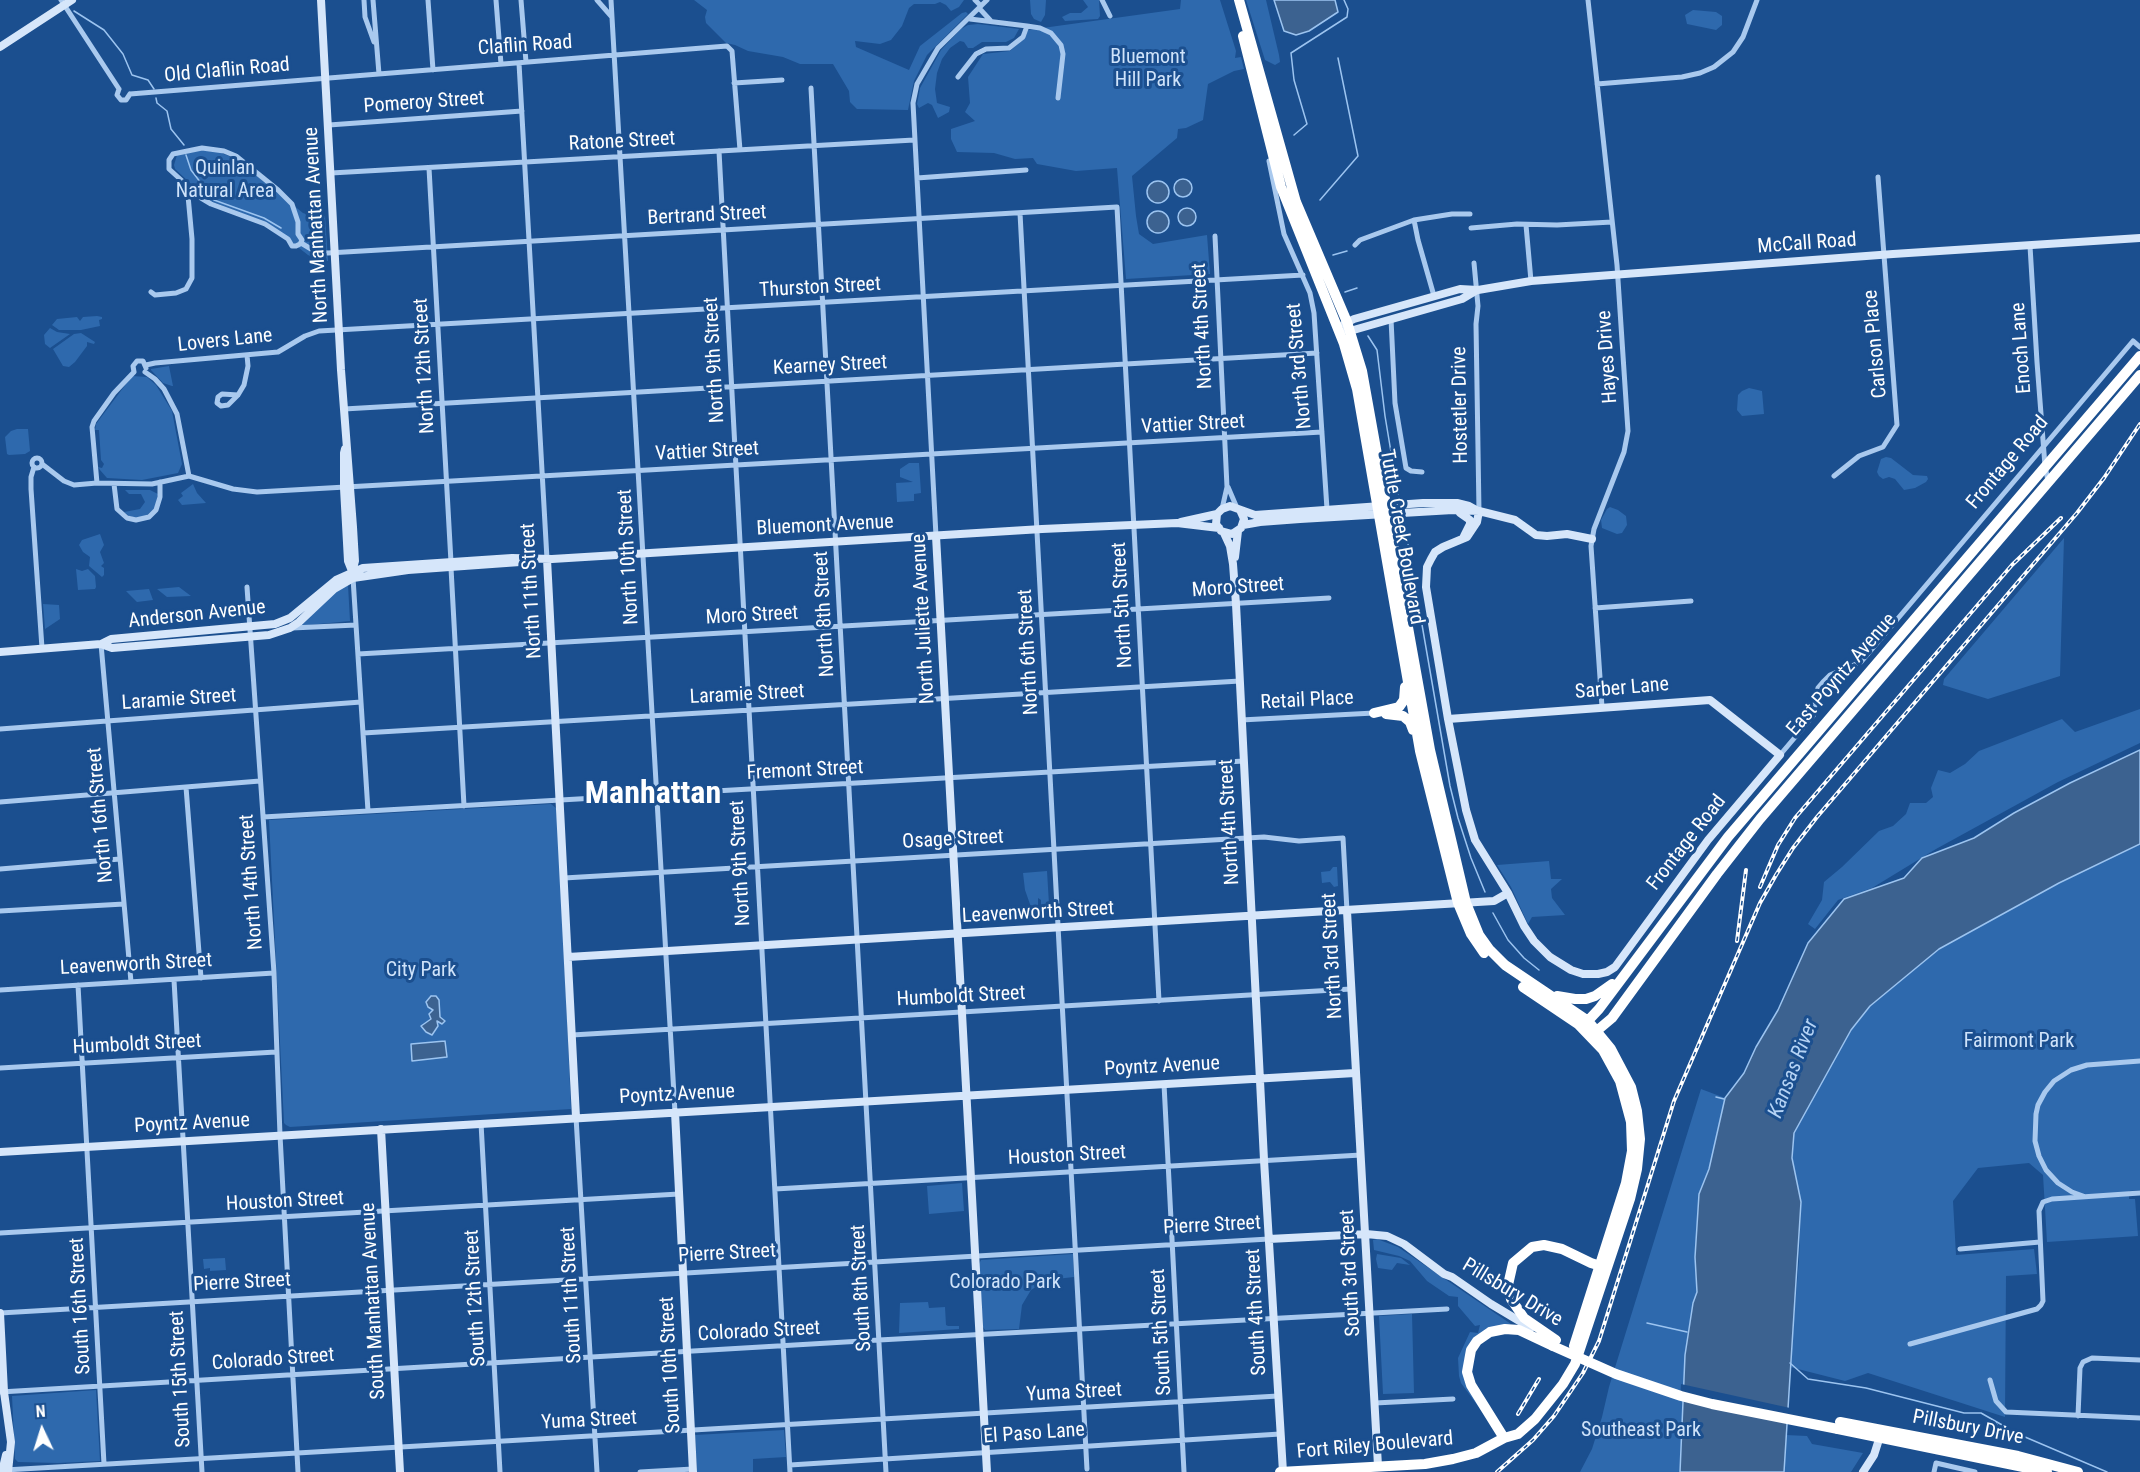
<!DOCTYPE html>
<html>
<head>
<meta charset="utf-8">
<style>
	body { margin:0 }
	#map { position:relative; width:2140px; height:1472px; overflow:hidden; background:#1b4f8f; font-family:"Roboto Condensed",sans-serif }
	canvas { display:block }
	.north { position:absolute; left:12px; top:1400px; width:60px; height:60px; -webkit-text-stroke:4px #1b4f8f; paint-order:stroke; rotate:356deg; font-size:16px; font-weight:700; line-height:24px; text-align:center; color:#fff }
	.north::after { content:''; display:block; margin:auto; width:21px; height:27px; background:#fff; clip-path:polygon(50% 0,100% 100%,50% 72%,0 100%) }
</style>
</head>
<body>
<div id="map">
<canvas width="2140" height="1472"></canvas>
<div class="north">N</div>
</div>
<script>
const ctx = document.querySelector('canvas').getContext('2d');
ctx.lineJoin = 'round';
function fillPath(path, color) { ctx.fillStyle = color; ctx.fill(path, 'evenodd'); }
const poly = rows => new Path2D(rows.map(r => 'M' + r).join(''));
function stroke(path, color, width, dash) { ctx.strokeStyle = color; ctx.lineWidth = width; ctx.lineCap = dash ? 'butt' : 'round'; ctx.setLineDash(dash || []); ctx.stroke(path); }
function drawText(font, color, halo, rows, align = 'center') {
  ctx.font = font + ' "Roboto Condensed",sans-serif'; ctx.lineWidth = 6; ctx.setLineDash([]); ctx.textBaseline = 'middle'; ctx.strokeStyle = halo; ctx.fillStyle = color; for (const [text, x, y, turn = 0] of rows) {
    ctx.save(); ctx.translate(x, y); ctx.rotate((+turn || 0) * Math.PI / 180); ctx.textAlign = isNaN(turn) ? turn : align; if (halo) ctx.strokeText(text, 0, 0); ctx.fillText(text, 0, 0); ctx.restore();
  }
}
fillPath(poly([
	[694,0,964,0,959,7,951,11,946,5,940,2,935,4,914,4,909,8,902,26,891,40,880,44,855,41,856,47,909,70,920,46,962,13,966,12,968,14,927,55,914,81,908,110,857,109,850,102,849,91,833,64,800,64,783,57,748,51,735,45,726,43,706,23,705,17,707,10],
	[1030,0,1046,0,1045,15,1041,22,1034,19,1031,14],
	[1083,0,1099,0,1100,16,1098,19,1065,21,1062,17,1070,13,1081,13,1088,7],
	[1181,0,1220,0,1236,51,1235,58,1241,57,1244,69,1234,71,1208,84,1203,120,1186,128,1178,129,1177,138,1132,176,1136,216,1139,234,1153,244,1207,235,1210,274,1126,279,1117,168,1076,171,1037,164,1033,158,1015,159,994,153,957,152,951,139,951,129,975,121,965,112,970,103,968,77,983,54,1010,51,1025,38,1028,30,1180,9],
	[1246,0,1266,0,1279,55,1280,62,1275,65,1265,60],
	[1693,10,1716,12,1722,16,1722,25,1716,30,1687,24,1685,15],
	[978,24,1019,29,1014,38,1006,42,982,42,973,48,968,48,964,42,960,41,950,48,942,59,937,73,935,89,937,103,950,107,949,112,938,118,932,105,928,103,919,108,917,104,920,88,941,50,961,29,968,25],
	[198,150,219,152,236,159,303,213,312,216,325,216,328,261,321,261,308,255,268,224,213,202,204,196,175,169,174,165,177,155],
	[77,317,80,321,83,317,97,316,102,317,102,319,99,320,100,326,81,330,59,330,52,325,57,319],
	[50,328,57,332,70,334,50,348,45,344,44,335],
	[81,333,95,342,94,344,87,342,87,346,75,362,69,367,63,366,53,349,74,334],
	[169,366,173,386,172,386,163,383,151,370,151,369],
	[132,376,147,377,156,385,172,411,182,464,178,473,142,480,107,478,100,470,98,467,102,468,104,464,101,460,99,430,95,430,96,424],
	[1749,388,1762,391,1764,414,1742,416,1737,410,1738,395,1742,391],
	[17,429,28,429,30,451,25,454,9,455,7,454,5,437,11,431],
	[1886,457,1891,458,1913,475,1927,476,1928,479,1926,482,1915,488,1904,490,1895,479,1889,477,1883,479,1879,476,1877,472,1881,459],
	[909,463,919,463,921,493,914,494,914,501,897,502,896,483,913,482,900,477,900,469],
	[193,484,197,493,206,503,182,505,178,500,183,496,181,493],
	[125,490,150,490,158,494,155,508,146,516,135,518,129,516,124,512,140,509,145,502,141,494,129,494],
	[1610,507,1618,510,1626,516,1627,525,1622,533,1617,534,1602,528,1601,520,1607,509],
	[100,534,104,545,100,552,104,563,101,566,104,568,104,575,102,577,89,566,90,557,83,552,79,545,82,540],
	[2064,538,2060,676,1988,699,1943,685,1944,679],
	[76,569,82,571,88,569,95,576,96,587,95,589,78,590],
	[348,585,350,621,298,626,337,590],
	[179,587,191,596,167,597,157,589],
	[149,589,153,600,137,602,126,591],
	[43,604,59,605,60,619,45,629],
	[2140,709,2140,743,2058,782,1936,849,1872,888,1838,900,1815,929,1808,924,1822,900,1824,882,1842,867,1879,831,1893,826,1906,814,1910,803,1926,803,1933,797,1931,788,1938,770,1950,773,1965,764,1979,751,2062,719,2075,732],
	[551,804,556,808,559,837,571,1109,290,1127,286,1125,284,1123,269,820],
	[2140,844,2140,1190,2129,1191,2129,1199,2135,1199,2138,1236,2047,1242,2043,1175,2029,1163,1978,1168,1953,1201,1956,1255,2034,1249,2037,1274,2006,1276,2005,1417,1868,1373,1845,1381,1790,1367,1799,1259,1801,1202,1792,1158,1794,1133,1851,1030,1870,1006,1939,949,2059,883],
	[1549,861,1551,879,1562,879,1551,889,1552,898,1565,915,1532,917,1528,924,1511,887,1497,865],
	[1333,867,1337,867,1338,886,1334,887,1330,882,1322,883,1321,872,1330,871],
	[1047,871,1049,904,1041,905,1041,900,1038,898,1038,907,1032,910,1025,890,1023,873],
	[1701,1089,1725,1098,1709,1169,1699,1194,1695,1257,1697,1292,1693,1303,1685,1355,1680,1472,1580,1472,1592,1449,1602,1417,1609,1387],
	[962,1183,964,1211,929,1214,927,1186],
	[1377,1239,1398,1247,1511,1324,1493,1327,1464,1360,1489,1421,1461,1383,1459,1376,1458,1358,1470,1332,1478,1333,1480,1325,1475,1326,1458,1306,1458,1297,1449,1296,1427,1281,1410,1261,1399,1256,1374,1250,1373,1240],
	[1073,1254,1074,1277,1047,1280,1031,1290,1022,1305,1019,1329,985,1330,983,1327,979,1264,981,1260],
	[1377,1254,1401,1258,1410,1265,1397,1263,1392,1270,1378,1268,1376,1259],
	[225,1258,226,1270,210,1271,210,1268,204,1269,203,1259],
	[928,1302,929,1308,945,1307,946,1325,948,1326,959,1326,959,1329,899,1333,900,1303],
	[1412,1314,1414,1393,1383,1394,1379,1316],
	[96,1390,100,1461,58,1463,18,1462,15,1459,12,1396],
	[784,1430,786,1457,753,1459,753,1472,697,1472,695,1435],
	[1786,1435,1807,1436,1812,1444,1863,1453,1851,1472,1784,1472]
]), '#2e69ad');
const water = poly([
	[1274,0,1335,0,1338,12,1309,31,1296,35,1284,31,1274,0],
	'1174 188a9 9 0 1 1 18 0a9 9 0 1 1-18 0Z',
	'1147 192a11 11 0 1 1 22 0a11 11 0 1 1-22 0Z',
	'1178 217a9 9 0 1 1 18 0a9 9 0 1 1-18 0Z',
	'1147 222a11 11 0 1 1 22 0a11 11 0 1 1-22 0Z',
	[2140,750,2140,844,2059,883,1939,949,1870,1006,1851,1030,1794,1133,1792,1158,1801,1202,1784,1472,1680,1472,1685,1355,1693,1303,1697,1292,1695,1257,1699,1194,1709,1169,1725,1098,1744,1073,1756,1047,1778,1010,1808,943,1844,899,1904,878,1922,858,1974,838,2014,813,2070,783,2140,750],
	[431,996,436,996,439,1000,440,1017,445,1021,442,1024,437,1021,438,1026,432,1035,426,1032,421,1026,431,1019,429,1014,433,1010,428,1007,426,1002,431,996],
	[445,1041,447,1057,412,1061,411,1044,445,1041]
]);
fillPath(water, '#3c6290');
stroke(water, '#9cc4f0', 1.5);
fillPath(poly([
	[1681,1384,1790,1408,1790,1423,1680,1399]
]), '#1b4f8f');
stroke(poly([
	[74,11,104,30,123,54,132,75,148,80,154,89],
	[156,98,157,103,167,111,171,129,184,145],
	[1294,135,1307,124,1294,80,1291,53,1347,17,1348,9,1344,0],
	[186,155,191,170,214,200,264,218,281,228],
	[1320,200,1358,156,1338,58],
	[1333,255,1347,251],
	[1345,292,1357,288],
	[1368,336,1377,350,1385,416,1398,494],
	[1404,521,1450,786,1458,818,1471,858,1485,892],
	[1493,913,1508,940,1524,958,1539,970],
	[1716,1097,1724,1099],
	[1647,1323,1687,1332],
	[1790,1363,1808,1379,1866,1388,1964,1413,1981,1413,2018,1434,2107,1472],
	[1995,1421,2001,1434]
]), '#9cc4f0', 1.5);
stroke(poly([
	[61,0,119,89],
	[364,0,365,17,374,42],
	[373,0,379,74],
	[428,0,433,70],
	[496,0,501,64],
	[521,0,526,62],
	[597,0,611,16],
	[611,0,675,1112],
	[975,0,981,6],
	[1102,0,1110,16],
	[1588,0,1617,265,1628,431,1624,452,1594,529,1591,546,1602,707],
	[979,8,990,20],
	[970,19,1027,26,1040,28,1051,33,1061,45,1063,54,1058,98],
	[519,63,547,559],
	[958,77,976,54,986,49,1009,48,1023,37,1027,26],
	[734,83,782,80],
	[1597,84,1682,77,1700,73,1714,67,1733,52,1743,37,1757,0],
	[811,88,886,1472],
	[119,89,117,95,121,100,126,100,130,94],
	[130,94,727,46,732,51,740,150],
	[329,125,522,111],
	[202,148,224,151,236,156,278,190,292,204,298,222,298,234,302,240,300,244,296,246,292,246,288,239,265,224,211,204,201,198,169,169,169,160,173,154,202,148],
	[719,151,790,1472],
	[1269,161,1284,234,1310,293,1314,313,1327,509,1325,512],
	[429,168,451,562],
	[331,173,914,140],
	[917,178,1026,170],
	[1020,213,1087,1469],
	[1414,220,1418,240,1434,296],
	[1526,225,1531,281],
	[1471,228,1517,224,1557,225,1612,222],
	[1215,236,1227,487,1222,509],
	[301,243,316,252,328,253,1117,207,1159,1001],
	[1355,245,1360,240,1414,220,1452,214,1470,214],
	[2030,246,2037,362,2045,466,2048,481],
	[1474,263,1478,306,1476,324,1479,511],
	[151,292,155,295,176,293,186,289,192,278,192,239,187,185],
	[1391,319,1395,403,1406,468,1411,471,1422,472],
	[146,365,155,363,278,352,305,336,319,331,1303,275],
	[134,372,133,366,137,361,143,361,146,368],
	[145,372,155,379,164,389,177,414,189,476],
	[238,395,222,394,218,397,217,403,221,406,228,405,238,395,244,385,248,366,247,355],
	[344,409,1317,353],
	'32 463a5 5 0 1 1 10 0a5 5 0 1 1-10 0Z',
	[42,464,64,481,74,485,97,483,152,484,189,476,233,489,257,492,1322,432],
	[34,467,31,477,31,489,42,648],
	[1834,476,1859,456,1883,447,1897,425,1878,177],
	[97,483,92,427,94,421,114,393,134,372],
	[114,484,117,509,127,518,136,520,149,517,156,510,160,497,160,482],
	[1228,487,1237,508],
	[936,536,913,103,917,84,938,48,987,0],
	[453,566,451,568,464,806],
	[353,578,368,811],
	[247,587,274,973,280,1135,298,1472],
	[1595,608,1691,601],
	[292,628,356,625],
	[101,644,131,982],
	[358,654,1329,598],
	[1241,720,1374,713],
	[0,729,361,702],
	[363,733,1240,681],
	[1780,755,1813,716,1818,688,1824,681,1830,675,1861,662,2133,341,2140,347],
	[186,787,201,978],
	[0,802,260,781],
	[263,817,613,797,650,794,656,791,662,794,1244,761],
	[0,869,120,859],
	[564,878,1264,837,1299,841,1343,838,1347,911],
	[0,911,124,904],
	[174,980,202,1472],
	[78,985,104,1464],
	[0,990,274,973],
	[572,1035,1351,989],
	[0,1068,276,1052],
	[1164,1084,1184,1472],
	[576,1117,597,1472],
	[481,1123,500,1472],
	[775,1189,1361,1155],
	[2083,1196,2072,1192,2058,1183,2046,1170,2039,1156,2035,1141,2036,1114,2038,1105,2045,1092,2054,1081,2071,1070,2087,1065,2140,1061],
	[0,1233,679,1194],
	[1960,1249,2040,1242],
	[0,1313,1269,1239],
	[1910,1344,2037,1309,2041,1305,2043,1301,2039,1211,2043,1202,2052,1199,2140,1193],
	[1990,1380,1996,1401,2006,1412,2140,1418],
	[0,1392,879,1340,1447,1309],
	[1375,1403,1453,1399],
	[2078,1416,2080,1368,2083,1362,2092,1358,2140,1360],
	[790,1465,1280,1434],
	[5,1470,1278,1396],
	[640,1472,693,1469],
	[1934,1472,1936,1463,1975,1472]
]), '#a9c9ee', 5);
stroke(poly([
	[321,0,341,370,353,527,355,561,352,572],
	[0,47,72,0],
	[1344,324,1354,319,1460,289,1478,290,1531,281,1893,254,2140,238],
	[1346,330,1350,331,1462,299,1477,290],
	[345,449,344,453,344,488,348,561,352,571],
	[1240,510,1244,519,1241,528,1232,534,1221,531,1216,524,1217,514,1222,509,1230,506,1255,515,1423,503,1457,503,1469,506,1478,511],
	[1460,513,1470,520,1470,524,1464,536],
	[1181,522,1217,514],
	[1243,525,1260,522,1300,519,1453,510,1479,511,1515,520,1536,535,1547,536,1567,534,1592,539],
	[1224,533,1230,546,1233,564,1236,604,1264,1160,1283,1472],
	[936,536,987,1472],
	[1235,557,1238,531],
	[547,559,576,1117],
	[101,644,111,639,275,624,290,618,336,580,363,568,512,558,552,559,1042,529,1177,523,1219,528],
	[0,652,101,644,112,648,269,635,290,628,299,622,334,589,353,578,408,570,534,561],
	[1448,719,1710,700,1780,755,1708,840,1615,967,1607,972,1598,974,1583,974,1571,970,1550,957,1534,941,1524,926,1508,893,1475,840,1466,810,1448,719,1426,587,1427,567,1431,559,1435,552,1443,547,1467,537,1477,522,1479,511],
	[1347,911,1378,1466],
	[568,957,1494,901,1508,893],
	[675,1112,693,1472],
	[381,1129,400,1472],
	[0,1152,1355,1073],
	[1269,1239,1366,1234,1387,1236,1404,1244,1444,1274,1452,1277,1491,1304,1531,1328],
	[0,1313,4,1392,11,1442,8,1472],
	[2,1472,6,1455],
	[1863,1472,1874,1455,1881,1433]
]), '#d6e6fa', 8);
stroke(poly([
	[1239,0,1296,202,1347,322,1362,371,1430,750,1466,903,1479,935,1489,949,1505,965,1588,1021,1611,1049,1631,1087,1637,1111,1640,1139,1637,1169,1630,1199,1575,1364,1563,1384,1535,1419,1518,1434,1504,1438,1476,1453,1453,1459,1425,1464,1280,1472],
	[1243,36,1281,187,1344,344,1357,389,1420,751,1458,903,1471,934,1484,953],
	[1374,713,1399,707,1404,700,1405,687],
	[1386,714,1403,716,1410,722,1413,730],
	[1523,987,1578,1024,1603,1050,1620,1081,1631,1122,1632,1151,1626,1183,1574,1346],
	[1557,996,1575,999,1586,999,1595,996,1612,984],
	[1584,1025,1599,1009,1728,837,2140,356],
	[1593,1034,1612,1018,1717,874,1760,819,2140,375],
	[1556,1340,1524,1318,1511,1299,1508,1285,1513,1263,1532,1247,1544,1245,1562,1249,1591,1263,1607,1268],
	[1840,1422,2018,1456,2078,1472],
	[1838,1429,2047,1472],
	[1504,1438,1471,1385,1467,1372,1471,1350,1477,1341,1490,1332,1505,1329,1519,1330,1553,1346]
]), '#fff', 10);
const rail = poly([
	[1760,887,1778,845,1795,818,2012,565,2061,518],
	[1737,941,1746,870],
	[1518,1414,1539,1379],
	[1497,1472,1533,1440,1554,1416,1583,1373,1599,1341,1674,1101,1760,903,1776,875,1793,848,1817,817,2077,513,2104,478,2140,424]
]);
stroke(rail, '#fff', 4);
stroke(rail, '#1b4f8f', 1.5, [4.5]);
stroke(poly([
	[1553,1346,1616,1374,1681,1396,1712,1404,1838,1429]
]), '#fff', 10);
drawText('20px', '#fff', '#1b4f8f', [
	["Claflin Road",525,46,-4],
	["Old Claflin Road",227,71,-5],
	["Pomeroy Street",424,103,-4],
	["Ratone Street",622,142,-3],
	["Bertrand Street",707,216,-3],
	["North Manhattan Avenue",317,225,-93],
	["McCall Road",1807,244,-4],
	["Thurston Street",820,288,-3],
	["North 4th Street",1203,326,-93],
	["Lovers Lane",225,341,-6],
	["Carlson Place",1876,344,-95],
	["Enoch Lane",2022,348,-94],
	["Hayes Drive",1608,357,-94],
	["North 9th Street",715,360,-93],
	["North 12th Street",425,366,-93],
	["Kearney Street",830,366,-3],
	["North 3rd Street",1300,366,-95],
	["Hostetler Drive",1461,405,-91],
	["Vattier Street",1193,425,-3],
	["Vattier Street",707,452,-3],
	["Frontage Road",2008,463,-50],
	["Bluemont Avenue",825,526,-3],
	["Tuttle Creek Boulevard",1401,537,80],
	["North 10th Street",629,557,-93],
	["Moro Street",1238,588,-4],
	["North 11th Street",532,591,-93],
	["North 5th Street",1123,605,-93],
	["North 8th Street",825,614,-93],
	["Anderson Avenue",197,615,-6],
	["Moro Street",752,616,-3],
	["North Juliette Avenue",924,619,-93],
	["North 6th Street",1029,652,-93],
	["East Poyntz Avenue",1842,675,-49],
	["Sarber Lane",1622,689,-5],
	["Laramie Street",747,695,-3],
	["Laramie Street",179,700,-4],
	["Retail Place",1307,701,-3],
	["Fremont Street",805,771,-3],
	["North 16th Street",101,815,-95],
	["North 4th Street",1230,822,-93],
	["Osage Street",953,840,-3],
	["Frontage Road",1687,843,-52],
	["North 9th Street",741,863,-93],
	["North 14th Street",252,882,-94],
	["Leavenworth Street",1038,913,-3],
	["North 3rd Street",1333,956,-93],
	["Leavenworth Street",136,965,-3],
	["Humboldt Street",961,997,-3],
	["Humboldt Street",137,1045,-3],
	["Poyntz Avenue",1162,1067,-3],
	["Poyntz Avenue",677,1095,-3],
	["Poyntz Avenue",192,1124,-3],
	["Houston Street",1067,1156,-3],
	["Houston Street",285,1202,-3],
	["Pierre Street",1212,1226,-3],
	["Pierre Street",727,1254,-3],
	["South 3rd Street",1351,1273,-93],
	["Pierre Street",242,1283,-3],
	["South 8th Street",862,1288,-93],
	["Pillsbury Drive",1512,1293,31],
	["South 11th Street",572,1295,-93],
	["South 12th Street",476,1298,-93],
	["South Manhattan Avenue",374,1301,-93],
	["South 16th Street",81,1306,-93],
	["South 4th Street",1257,1312,-93],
	["Colorado Street",759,1332,-3],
	["South 5th Street",1162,1332,-93],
	["Colorado Street",273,1360,-4],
	["South 10th Street",671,1365,-93],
	["South 15th Street",181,1379,-93],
	["Yuma Street",1074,1393,-3],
	["Yuma Street",589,1421,-3],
	["Pillsbury Drive",1968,1428,11],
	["El Paso Lane",1034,1434,-4],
	["Fort Riley Boulevard",1375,1446,-5]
]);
drawText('20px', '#cfe3fa', '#1b4f8f', [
	["Bluemont",1148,58],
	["Hill Park",1148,81],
	["Quinlan",225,169],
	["Natural Area",225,192],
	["City Park",421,971],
	["Fairmont Park",2019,1042],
	["Colorado Park",1005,1283],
	["Southeast Park",1641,1431]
]);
drawText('italic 21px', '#b5d3f5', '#1b4f8f', [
	["Kansas River",1794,1069,-69]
]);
drawText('bold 32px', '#fff', '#1b4f8f', [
	["Manhattan",653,795]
]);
</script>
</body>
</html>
